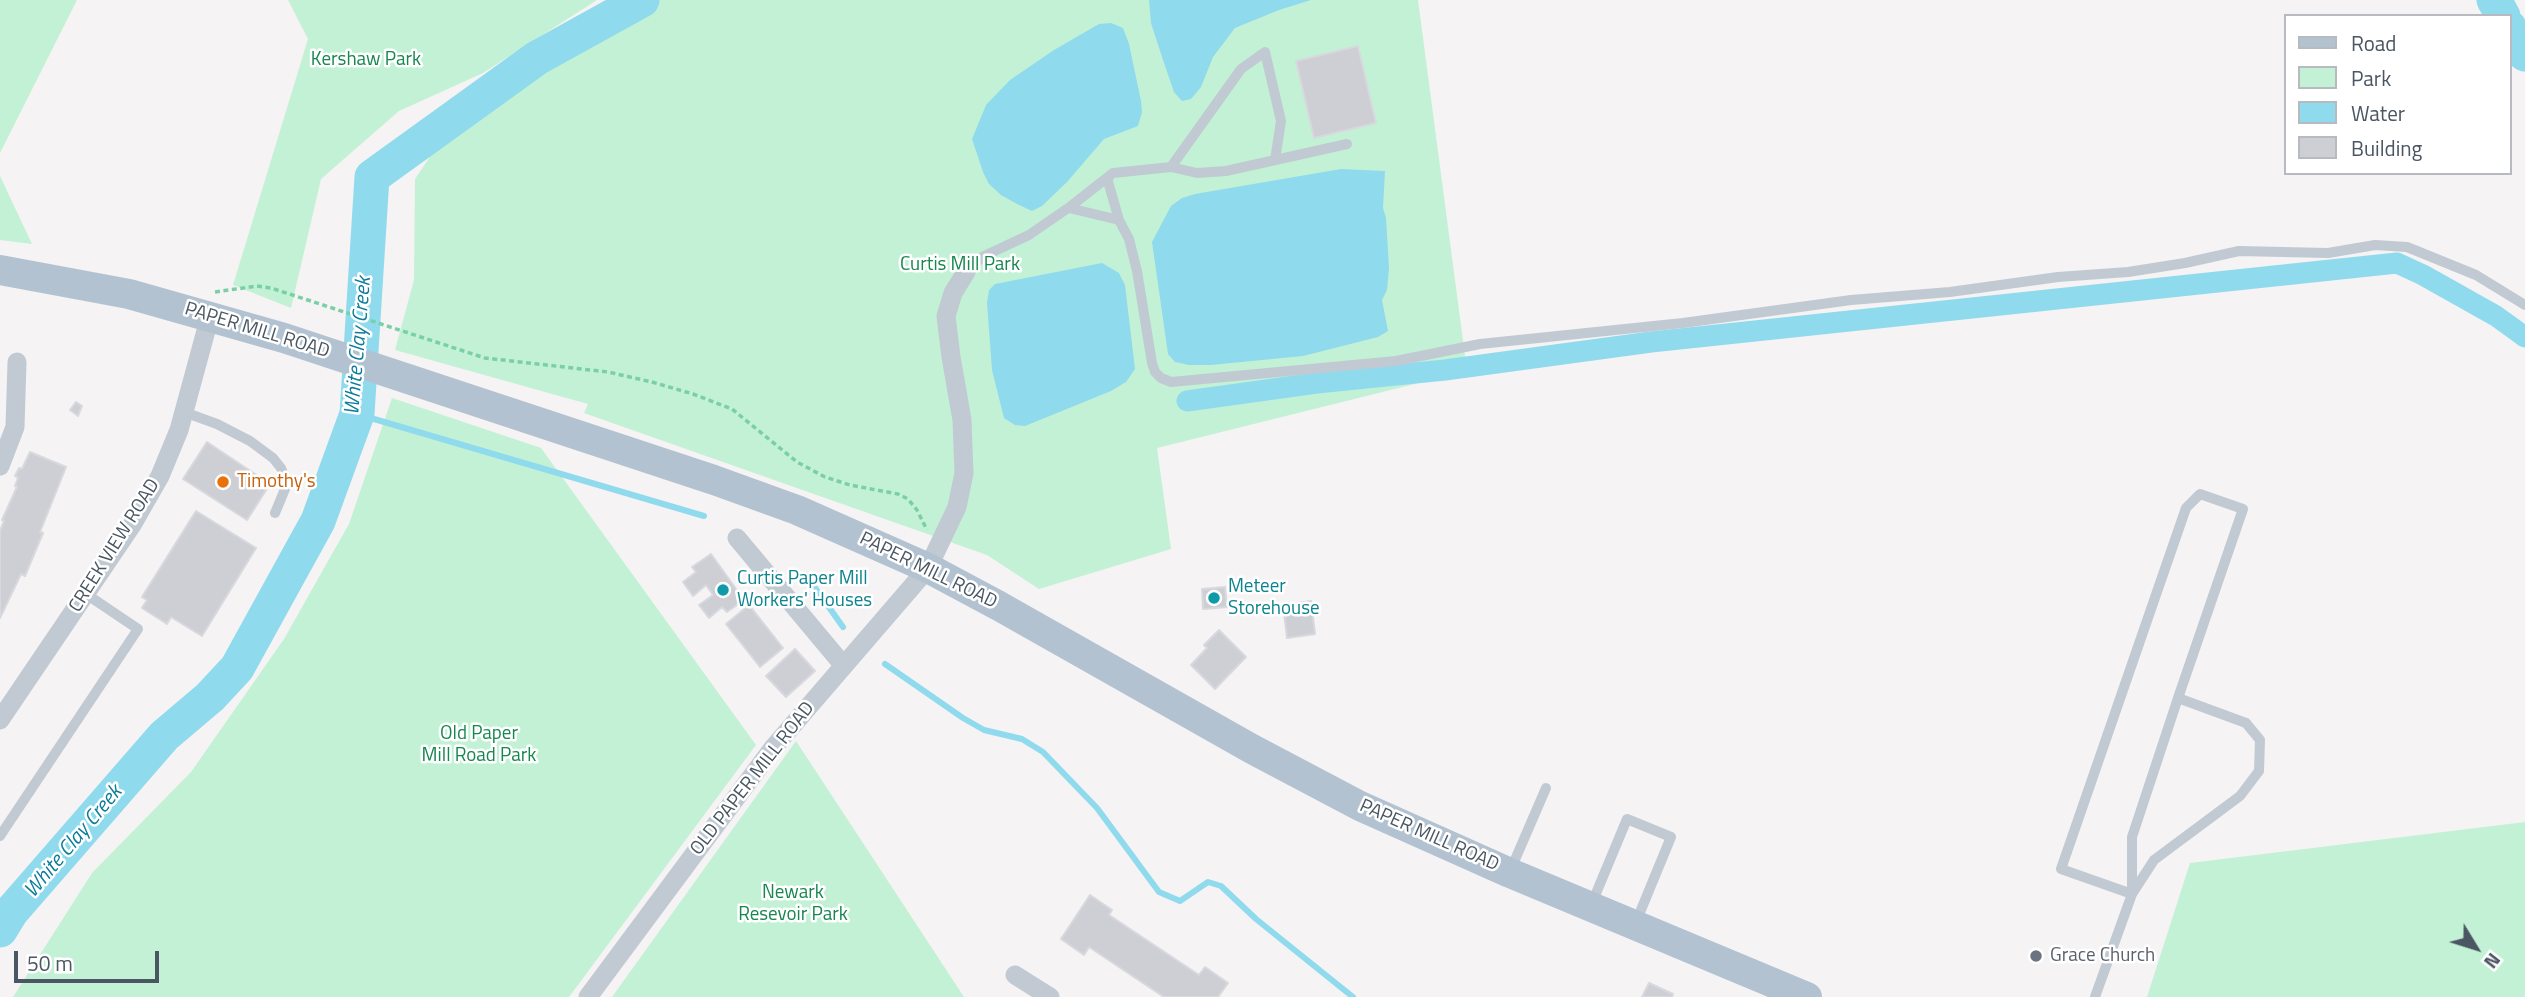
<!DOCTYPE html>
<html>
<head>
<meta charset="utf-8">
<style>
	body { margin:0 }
	#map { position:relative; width:2525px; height:997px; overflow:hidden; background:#f5f3f3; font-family:"Titillium Web",sans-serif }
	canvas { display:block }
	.legend { position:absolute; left:2284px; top:14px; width:228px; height:161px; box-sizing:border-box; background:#fff; border:2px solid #b7bbc0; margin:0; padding:9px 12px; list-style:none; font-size:21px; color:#4a5661 }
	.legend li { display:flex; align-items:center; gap:14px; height:35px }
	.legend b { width:35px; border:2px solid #b7bbc0 }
	.north { position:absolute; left:2441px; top:913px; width:70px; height:70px; -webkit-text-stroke:5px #fff; paint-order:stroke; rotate:128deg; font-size:19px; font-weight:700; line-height:28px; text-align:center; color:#4a5661 }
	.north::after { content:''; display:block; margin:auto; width:24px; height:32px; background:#4a5661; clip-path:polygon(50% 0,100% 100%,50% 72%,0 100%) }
	.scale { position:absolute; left:14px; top:951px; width:145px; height:32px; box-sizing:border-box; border:4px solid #4a5661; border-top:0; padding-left:9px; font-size:21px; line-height:24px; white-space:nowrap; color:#4a5661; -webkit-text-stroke:5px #fff; paint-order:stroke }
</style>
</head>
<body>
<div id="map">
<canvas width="2525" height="997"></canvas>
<ul class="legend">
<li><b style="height:9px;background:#b3c2d1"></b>Road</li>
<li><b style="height:19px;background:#c3f1d5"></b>Park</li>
<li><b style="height:19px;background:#90daee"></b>Water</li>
<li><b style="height:19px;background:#cdcfd5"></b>Building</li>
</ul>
<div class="north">N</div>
<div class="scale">50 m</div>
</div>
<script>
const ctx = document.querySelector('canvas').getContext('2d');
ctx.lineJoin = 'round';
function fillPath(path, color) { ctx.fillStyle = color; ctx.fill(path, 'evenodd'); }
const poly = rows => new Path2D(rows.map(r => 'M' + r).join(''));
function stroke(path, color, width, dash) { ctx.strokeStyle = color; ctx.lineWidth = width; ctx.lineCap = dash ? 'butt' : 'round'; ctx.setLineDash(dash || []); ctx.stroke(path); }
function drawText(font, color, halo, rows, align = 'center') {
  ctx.font = font + ' "Titillium Web",sans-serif'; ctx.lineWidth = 5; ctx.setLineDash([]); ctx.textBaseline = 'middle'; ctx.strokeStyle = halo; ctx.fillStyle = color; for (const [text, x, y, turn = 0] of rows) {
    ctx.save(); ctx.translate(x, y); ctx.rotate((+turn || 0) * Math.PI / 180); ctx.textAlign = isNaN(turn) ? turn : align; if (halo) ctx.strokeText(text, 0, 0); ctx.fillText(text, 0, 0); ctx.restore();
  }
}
fillPath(poly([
	[0,0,77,0,0,153],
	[288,0,597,0,483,73,399,111,321,179,291,308,233,285,308,39],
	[655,0,1418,0,1467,371,1157,448,1171,549,1039,589,987,555,584,413,588,404,395,350,414,280,415,179,464,106],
	[0,176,32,244,0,240],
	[392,398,541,448,756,745,569,997,13,997,92,873,191,772,284,639,349,524],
	[796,741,964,997,612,997],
	[2525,822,2525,997,2147,997,2190,863]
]), '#c3f1d5');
fillPath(poly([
	[1149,0,1311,0,1279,10,1235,28,1213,57,1201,87,1191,99,1182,101,1174,92,1163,60,1151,23],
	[1111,23,1123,28,1129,44,1141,101,1142,112,1138,126,1104,139,1067,182,1042,206,1032,211,1017,204,1001,195,989,184,983,172,972,139,986,105,1010,80,1054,50,1099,24],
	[1341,169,1385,171,1383,208,1386,218,1389,268,1387,290,1382,300,1388,331,1378,337,1303,356,1211,365,1189,365,1175,362,1168,354,1152,242,1171,206,1182,198,1195,194],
	[1102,263,1119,273,1125,285,1135,369,1126,382,1111,391,1025,426,1015,425,1004,418,992,370,987,303,989,290,995,284]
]), '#90daee');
stroke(poly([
	[357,414,704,516],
	[806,575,843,627],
	[885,664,963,718,984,730,1022,739,1043,752,1097,808,1159,892,1180,901,1208,882,1221,886,1256,919,1353,997]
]), '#90daee', 6);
stroke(poly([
	[1187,401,1317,383,1445,370,1651,342,2397,263,2423,275,2496,316,2525,337]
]), '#90daee', 21);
stroke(poly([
	[2494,0,2503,16],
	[2509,27,2525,54],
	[0,930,11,912,164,736,210,697,237,668,318,521,357,414,372,177,537,58,642,0]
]), '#90daee', 35);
const building = poly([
	[1358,46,1376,123,1314,138,1296,61,1358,46],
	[76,402,82,406,78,416,70,410,76,402],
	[207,442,270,484,247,520,183,479,207,442],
	[30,452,66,467,40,532,43,533,25,576,21,574,0,618,0,531,4,521,2,520,17,487,15,486,18,478,15,476,19,468,22,469,30,452],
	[196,511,256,548,202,636,171,617,167,624,142,608,147,600,142,597,196,511],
	[711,554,744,600,727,612,722,607,709,618,699,605,713,595,706,585,693,596,683,582,696,572,692,567,711,554],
	[1225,587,1227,607,1203,609,1202,589,1225,587],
	[1311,601,1315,634,1287,638,1283,605,1311,601],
	[749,605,783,648,760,667,726,624,749,605],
	[1219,630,1246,657,1215,689,1191,665,1207,648,1204,645,1219,630],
	[795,649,815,671,786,697,766,676,795,649],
	[1090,895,1112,910,1109,915,1199,975,1205,967,1228,983,1218,997,1164,997,1089,947,1084,955,1061,939,1090,895],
	[1649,983,1673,994,1672,997,1642,997,1649,983]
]);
fillPath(building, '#cdcfd5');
stroke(building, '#d7d9de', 2);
stroke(poly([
	[215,292,257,286,271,288,485,358,608,372,652,382,693,394,732,409,797,462,825,477,850,485,898,494,908,499,917,510,927,530]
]), '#7ad0a6', 3.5, [5, 3.5]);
stroke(poly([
	[1171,167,1241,69,1265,52,1281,121,1275,160],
	[1069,208,1119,220,1107,178],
	[1119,220,1129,239,1137,271,1152,363,1155,372,1161,378,1171,382,1396,361,1480,344,1683,323,1851,300,1950,292,2058,277,2128,272,2185,263,2239,251,2328,253,2375,245,2407,247,2476,275,2525,305],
	[966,272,982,257,1029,235,1071,206,1113,173,1171,167,1197,173,1226,171,1347,144],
	[184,412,217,424,250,441,273,458,281,468,285,478,285,489,275,513],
	[0,836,138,629,86,594],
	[1511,869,1546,788],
	[2132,893,2132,837,2178,698],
	[1592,903,1627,819,1671,837,1636,922],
	[2095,997,2132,894,2154,860,2240,796,2259,771,2260,740,2246,723,2178,698,2243,509,2200,494,2186,508,2061,869,2132,894]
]), '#c1cad2', 10);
stroke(poly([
	[0,466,15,427,17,362],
	[737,538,844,666],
	[0,720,132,525,160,476,179,430,210,316],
	[1015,975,1050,997],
	[588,997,773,748,928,568,957,507,964,473,962,420,951,357,946,316,953,293,966,272]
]), '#c1cad2', 19);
stroke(poly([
	[0,270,129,294,284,338,714,480,797,510,928,568,999,606,1252,749,1360,806,1510,873,1807,997]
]), '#b3c2d1', 30);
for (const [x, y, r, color] of [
	[223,482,7,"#e8710a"],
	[723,590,7,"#0f9aa8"],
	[1214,598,7,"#0f9aa8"],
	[2036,956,7,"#6b7280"]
]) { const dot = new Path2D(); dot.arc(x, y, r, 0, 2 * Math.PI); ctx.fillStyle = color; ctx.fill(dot); stroke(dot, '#fff', 2.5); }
drawText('19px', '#17864f', '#fff', [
	["Kershaw Park",366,60],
	["Curtis Mill Park",960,265],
	["Old Paper",479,734],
	["Mill Road Park",479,756],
	["Newark",793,893],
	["Resevoir Park",793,915]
]);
drawText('19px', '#4a5661', '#fff', [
	["PAPER MILL ROAD",257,331,17],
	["CREEK VIEW ROAD",115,546,-58],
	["PAPER MILL ROAD",928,571,26],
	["OLD PAPER MILL ROAD",753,779,-52],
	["PAPER MILL ROAD",1429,836,24]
]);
drawText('19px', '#c56008', '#fff', [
	["Timothy's",237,482]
], 'left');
drawText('19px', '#0d838f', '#fff', [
	["Curtis Paper Mill",737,579],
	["Workers' Houses",737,601],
	["Meteer",1228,587],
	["Storehouse",1228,609]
], 'left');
drawText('19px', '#5b616d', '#fff', [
	["Grace Church",2050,956]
], 'left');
drawText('italic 21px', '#0c7c9b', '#fff', [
	["White Clay Creek",359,346,-85],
	["White Clay Creek",74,842,-50]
]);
</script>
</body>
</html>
